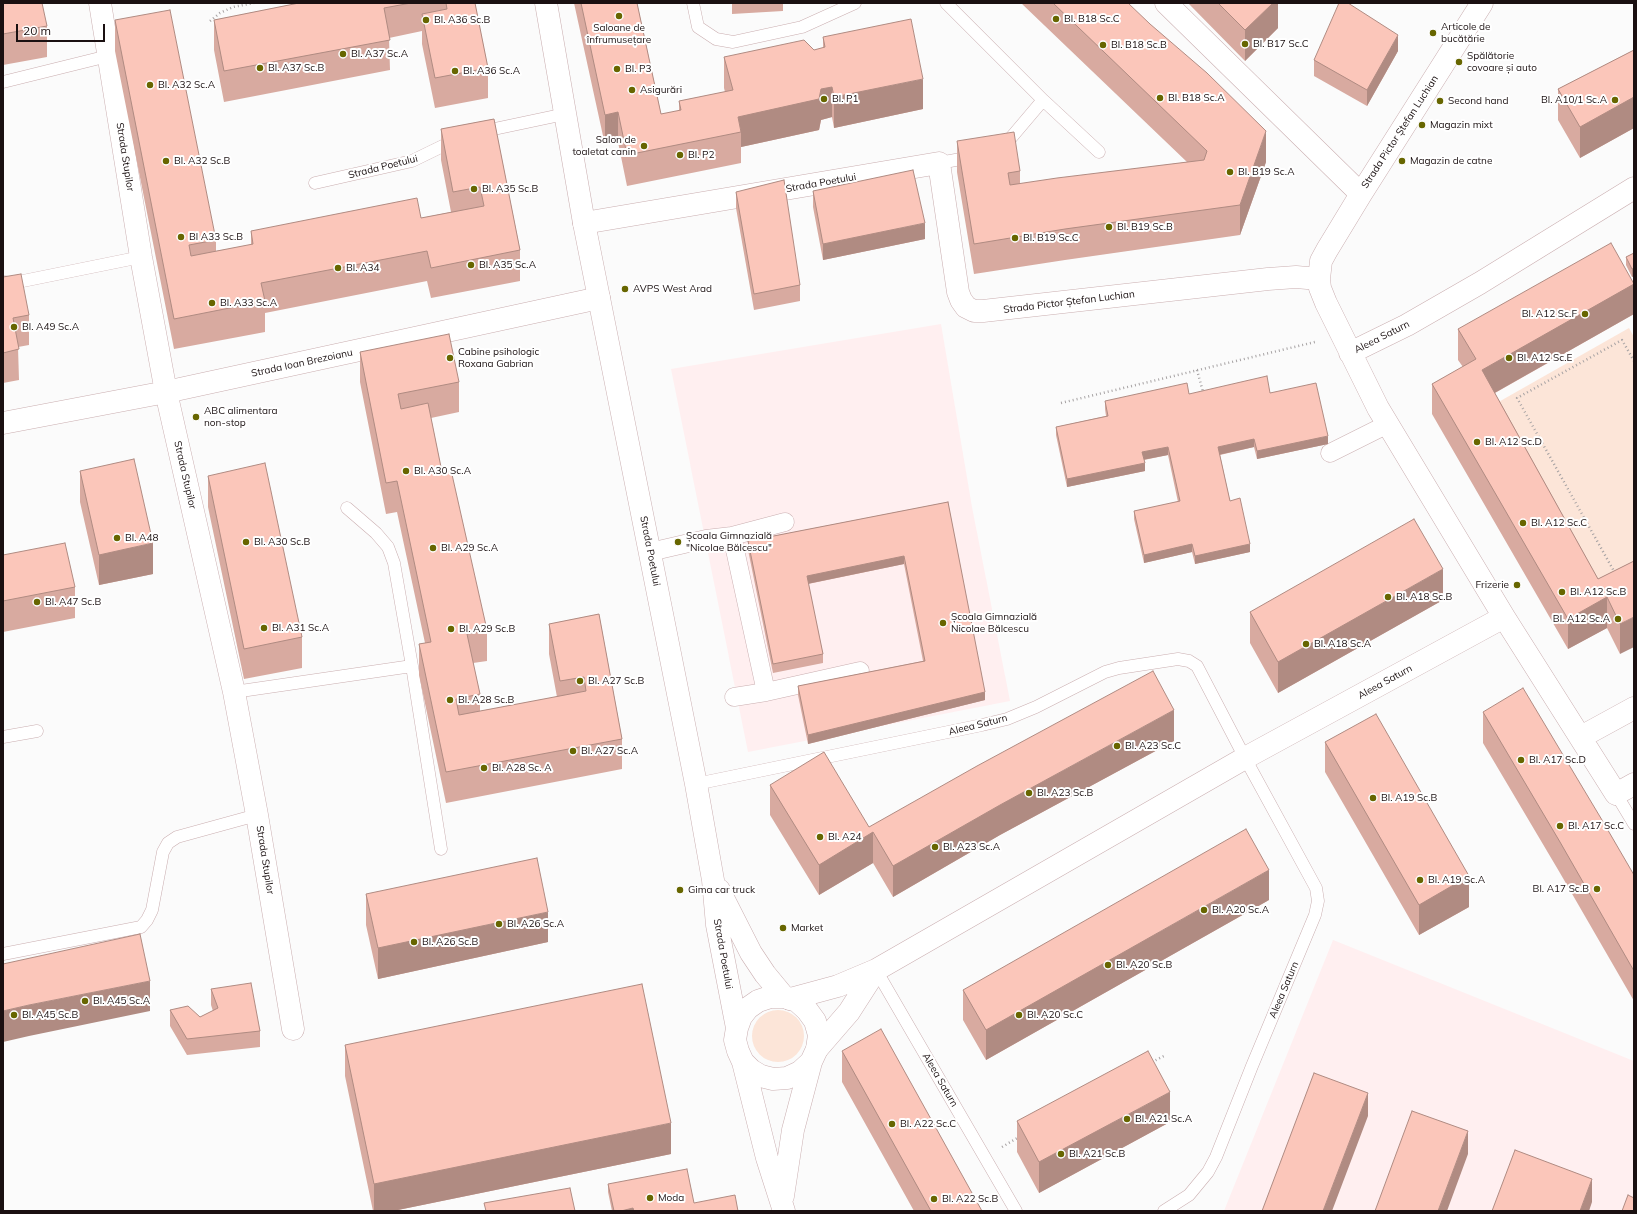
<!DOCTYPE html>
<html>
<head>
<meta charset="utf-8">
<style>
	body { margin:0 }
	#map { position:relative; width:1637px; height:1214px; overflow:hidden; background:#fbfbfb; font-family:Mulish,sans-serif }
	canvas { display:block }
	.frame { position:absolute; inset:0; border:4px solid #1a1011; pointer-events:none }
	.scale { position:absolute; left:16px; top:24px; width:89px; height:18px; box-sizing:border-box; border:2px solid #1a1011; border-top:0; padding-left:5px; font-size:12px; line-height:14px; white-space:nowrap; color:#1a1011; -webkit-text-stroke:3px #fff; paint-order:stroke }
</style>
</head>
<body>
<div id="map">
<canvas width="1637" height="1214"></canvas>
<div class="frame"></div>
<div class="scale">20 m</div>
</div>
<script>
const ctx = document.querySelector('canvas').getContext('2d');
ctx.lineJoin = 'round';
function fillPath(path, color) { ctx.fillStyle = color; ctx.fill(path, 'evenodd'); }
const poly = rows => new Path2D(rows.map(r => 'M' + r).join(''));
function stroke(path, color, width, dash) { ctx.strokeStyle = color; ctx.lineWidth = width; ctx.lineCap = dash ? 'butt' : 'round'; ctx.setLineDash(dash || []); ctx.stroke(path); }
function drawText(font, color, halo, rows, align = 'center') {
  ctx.font = font + ' Mulish,sans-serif'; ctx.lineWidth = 4; ctx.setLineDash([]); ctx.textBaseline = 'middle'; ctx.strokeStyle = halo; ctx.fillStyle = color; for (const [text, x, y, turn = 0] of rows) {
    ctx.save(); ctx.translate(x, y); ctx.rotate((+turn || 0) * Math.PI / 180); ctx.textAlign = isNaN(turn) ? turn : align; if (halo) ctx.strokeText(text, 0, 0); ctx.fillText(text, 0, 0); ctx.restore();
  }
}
fillPath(poly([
	[941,324,972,507,1010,701,748,752,671,369],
	[1333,940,1634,1061,1634,1211,1224,1211]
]), '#ffeff0');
fillPath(poly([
	[1629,328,1634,337,1634,580,1605,596,1495,404],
	'752 1036a26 26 0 1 1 52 0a26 26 0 1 1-52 0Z'
]), '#fce5d8');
const service = poly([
	[693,3,698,27,716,39,733,42,802,27,855,3],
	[946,3,1043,100],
	[3,82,108,56],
	[480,132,565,114],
	[1004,146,1043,100,1099,152],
	[939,163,972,157],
	[315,183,412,161,455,140],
	[3,282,13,283,141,257],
	[347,508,376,533,388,547,394,563,412,666],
	[234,692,412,666,441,849],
	[3,737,37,731],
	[696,784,982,725,1007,719,1036,707,1105,672,1119,668,1178,659,1189,661,1197,666,1245,758,1316,888,1318,901,1315,915,1252,1066,1216,1157,1208,1172,1189,1195,1164,1211],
	[1616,794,1634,824],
	[3,954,141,927,147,920,152,910,163,852,168,843,177,837,257,815],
	[876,970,1016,1211]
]);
const pedestrian = poly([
	[1330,453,1388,424],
	[732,536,766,692,860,671],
	[650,552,706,539,732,536,785,522],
	[734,697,766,692]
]);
const minor = poly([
	[100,3,141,257,166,392,234,692,257,815,293,1029],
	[1166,3,1361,194],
	[1482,3,1361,194,1327,250,1321,261,1319,279,1320,288,1326,303,1378,408,1504,617,1616,794,1634,784],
	[584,223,939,163,958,292,961,300,966,307,974,311,983,311,1268,279,1296,277,1319,279],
	[1350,353,1407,325,1480,283,1634,188],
	[3,423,166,392,599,298],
	[1581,737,1634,708],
	[790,999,838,986,876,970,1245,758,1504,617],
	[817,1049,849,1012,876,970]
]);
const tertiary = poly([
	[546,3,584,223,696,784,713,880,717,925,737,1028],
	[719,890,751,953,765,974,784,997,797,1001,807,1010,815,1021,819,1035,817,1049,811,1062,800,1072,787,1078,773,1079,761,1076,751,1070,743,1062,738,1051,735,1040,737,1028,741,1017,748,1008,758,1001,770,997,784,997],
	[743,1062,767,1158,784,1211],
	[783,1196,793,1130,811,1062]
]);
stroke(service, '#caaeb0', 13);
stroke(pedestrian, '#caaeb0', 19);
stroke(minor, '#caaeb0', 23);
stroke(tertiary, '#caaeb0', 23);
stroke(poly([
	[210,21,220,13,233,7,254,3],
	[1197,370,1203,392],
	[1061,403,1315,342],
	[1615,573,1517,398,1622,340,1634,361],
	[1152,1062,1166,1055],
	[1002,1147,1019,1137]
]), '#a6a2a3', 2.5, [1, 3]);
stroke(service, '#fff', 12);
stroke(pedestrian, '#fff', 18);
stroke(minor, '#fff', 22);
stroke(tertiary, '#fff', 22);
fillPath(poly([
	[3,3,47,26,47,57,3,65],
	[299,3,475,3,488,68,488,98,435,108,422,44,422,31,389,38,390,70,224,102,214,50,214,20],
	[574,3,637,3,661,114,679,111,679,101,725,92,724,88,724,57,814,50,823,48,823,37,923,109,834,128,832,117,821,120,819,130,741,147,741,163,627,186,618,142,605,145],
	[732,3,783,3,783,11,732,14],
	[1021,3,1128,3,1266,162,1240,235,1065,260,974,274,957,172,957,141,1020,171,1020,184,1187,162],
	[1188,3,1278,3,1278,28,1245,61],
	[115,20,216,240,216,251,251,245,251,231,421,218,451,212,441,160,441,129,494,119,520,250,520,281,431,298,427,281,265,313,265,332,174,349,115,51],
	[1634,50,1634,128,1580,158,1558,120,1558,89],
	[1398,51,1367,106,1314,76,1314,60],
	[813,191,925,239,823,260,813,207],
	[736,192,800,285,800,301,754,310,736,208],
	[1634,253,1634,276,1632,277,1626,265,1626,257],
	[3,277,29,315,29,345,18,347,19,380,3,383],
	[1634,283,1634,314,1495,393,1598,579,1634,561,1620,654,1607,628,1568,649,1432,414,1432,384,1463,367,1458,360,1458,329],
	[360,352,459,382,459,412,431,418,442,472,487,630,487,661,473,663,480,694,480,711,557,697,549,654,549,624,599,614,622,739,622,769,446,803,419,675,419,644,425,643,415,596,397,512,386,514,360,382],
	[1270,393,1328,444,1257,459,1254,447,1220,455,1230,501,1250,552,1195,564,1192,552,1144,563,1134,519,1134,511,1178,502,1168,455,1144,460,1145,471,1067,487,1056,435,1056,427,1106,416,1105,409,1105,401,1189,394],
	[80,471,153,574,99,585,80,502],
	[208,476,302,637,302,668,244,679,208,507],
	[948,502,985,700,808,744,798,695,798,686,923,661,904,564,808,584,823,654,823,663,773,673,748,550,748,541],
	[3,555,75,587,75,618,3,632],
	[1443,600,1278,693,1250,643,1250,612],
	[1483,712,1634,875,1634,1001,1560,873,1483,743],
	[1174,741,1000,835,893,897,873,863,819,895,770,815,770,785,869,827],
	[1325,742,1469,907,1419,935,1325,772],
	[366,894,548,942,378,979,366,925],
	[1269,900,986,1060,963,1020,963,990],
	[211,989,260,1031,260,1047,187,1055,170,1026,170,1010,200,1017,213,1011,211,1005],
	[345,1045,671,1154,393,1211,373,1211,345,1076],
	[842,1051,982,1211,914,1211,842,1082],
	[1017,1121,1170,1122,1039,1193,1017,1152],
	[608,1184,694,1203,738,1211,612,1211,608,1192]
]), '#d8aaa0');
fillPath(poly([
	[1273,3,1278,3,1278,28,1245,61,1245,30],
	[1398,35,1398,51,1367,106,1367,90],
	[923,79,923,109,834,128,834,97],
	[832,87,832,117,821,120,819,130,741,147,741,132,738,117,821,89],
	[1634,97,1634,128,1580,158,1580,127],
	[618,112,618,142,605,145,605,115],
	[1266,131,1266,162,1240,235,1240,205],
	[925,223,925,239,823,260,823,244],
	[1634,268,1634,276,1632,277,1632,269],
	[1634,283,1634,314,1482,400,1482,370],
	[1328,436,1328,444,1257,459,1257,451],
	[1254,439,1254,447,1218,455,1218,447],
	[1168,447,1168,455,1142,460,1142,452],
	[1145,463,1145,471,1067,487,1067,479],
	[153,543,153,574,99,585,99,555],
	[1192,544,1192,552,1144,563,1144,555],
	[1250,544,1250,552,1195,564,1195,556],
	[904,556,904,564,807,584,807,576],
	[1443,569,1443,600,1278,693,1278,662],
	[1607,597,1607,628,1568,649,1568,619],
	[1634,617,1634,647,1620,654,1620,624],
	[985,692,985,700,808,744,808,735],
	[1174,710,1174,741,1000,835,893,897,893,866,1000,805],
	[873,832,873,863,819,895,819,865],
	[1269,870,1269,900,986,1060,986,1030],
	[1469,876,1469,907,1419,935,1419,905],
	[548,912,548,942,378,979,378,948],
	[150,981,150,1011,29,1036,3,1042,3,1011,29,1005],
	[1170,1092,1170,1122,1039,1193,1039,1162],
	[1368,1093,1368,1116,1332,1211,1323,1211],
	[671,1123,671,1154,393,1211,374,1211,374,1184],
	[1468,1131,1468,1154,1447,1211,1438,1211],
	[1592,1179,1592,1202,1589,1211,1580,1211],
	[633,1208,633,1211,621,1211]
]), '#b08b82');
const building = poly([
	[3,3,42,3,47,26,3,34,3,3],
	[299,3,411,3,384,8,390,40,224,71,214,20,299,3],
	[446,3,475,3,488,68,435,78,422,14,447,9,446,3],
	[581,3,637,3,661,114,681,110,679,101,733,90,724,57,804,40,814,50,825,47,823,37,911,19,923,79,834,97,832,87,821,89,819,99,738,117,741,132,627,155,618,112,605,115,581,3],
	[1053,3,1128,3,1150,24,1207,73,1266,131,1240,205,1065,229,974,244,957,141,1014,132,1020,171,1008,173,1010,185,1057,178,1204,160,1207,151,1053,3],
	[1218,3,1273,3,1245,30,1218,3],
	[1339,3,1348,3,1398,35,1367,90,1314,60,1339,3],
	[170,10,216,240,189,245,191,256,253,244,251,231,417,198,421,218,484,206,480,187,453,192,441,129,494,119,520,250,431,268,427,251,261,283,265,301,174,319,115,20,170,10],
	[1634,50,1634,97,1580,127,1558,89,1634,50],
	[913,170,925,223,823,244,813,191,913,170],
	[784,180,800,285,754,294,736,192,784,180],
	[1611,243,1634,284,1482,370,1598,579,1634,561,1634,617,1620,624,1607,597,1568,619,1432,384,1476,359,1458,329,1611,243],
	[1634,253,1634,268,1632,269,1626,257,1634,253],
	[21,274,29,315,13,318,19,349,3,353,3,277,21,274],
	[449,334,459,382,398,394,401,409,428,403,442,472,451,470,487,630,467,634,480,694,456,699,459,715,586,691,584,677,560,681,549,624,599,614,622,739,446,772,419,644,431,642,415,566,397,481,386,483,360,352,449,334],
	[1267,376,1270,393,1316,383,1328,436,1257,451,1254,439,1218,447,1230,501,1240,498,1250,544,1195,556,1192,544,1144,555,1134,511,1180,501,1168,447,1142,452,1145,463,1067,479,1056,427,1108,416,1105,401,1187,383,1189,394,1267,376],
	[134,459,153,543,99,555,80,471,134,459],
	[265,463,302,637,244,649,208,476,265,463],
	[948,502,985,692,808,735,798,686,925,661,904,556,807,576,823,654,773,664,748,541,948,502],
	[1414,519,1443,569,1278,662,1250,612,1414,519],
	[65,543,75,587,3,601,3,555,65,543],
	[1153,671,1174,710,1000,805,893,866,873,832,819,865,770,785,824,752,869,827,977,766,1153,671],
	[1523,688,1602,820,1634,875,1634,971,1560,842,1483,712,1523,688],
	[1376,714,1469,876,1419,905,1325,742,1376,714],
	[1246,829,1269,870,986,1030,963,990,1246,829],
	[537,858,548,912,378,948,366,894,537,858],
	[140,934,150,981,29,1005,3,1011,3,964,140,934],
	[251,983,260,1031,187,1039,170,1010,188,1006,200,1017,218,1008,211,989,251,983],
	[642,984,671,1123,374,1184,345,1045,642,984],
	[881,1029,982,1211,931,1211,842,1051,881,1029],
	[1148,1051,1170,1092,1039,1162,1017,1121,1148,1051],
	[1314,1073,1368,1093,1323,1211,1262,1211,1314,1073],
	[1412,1111,1468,1131,1438,1211,1375,1211,1412,1111],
	[1515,1150,1592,1179,1580,1211,1492,1211,1515,1150],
	[687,1169,694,1203,735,1195,738,1211,634,1211,633,1208,621,1211,614,1211,608,1184,687,1169],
	[570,1188,575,1211,486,1211,484,1203,570,1188],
	[1628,1195,1634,1198,1634,1211,1622,1211,1628,1195]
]);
fillPath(building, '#fbc6ba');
stroke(building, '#b08b82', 1);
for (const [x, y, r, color] of [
	[619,16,4,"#676600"],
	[1056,19,4,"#676600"],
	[426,20,4,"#676600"],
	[1433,33,4,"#676600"],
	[1245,44,4,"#676600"],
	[1103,45,4,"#676600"],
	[343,54,4,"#676600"],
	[1459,62,4,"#676600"],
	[260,68,4,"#676600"],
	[617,69,4,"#676600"],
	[455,71,4,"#676600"],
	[150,85,4,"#676600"],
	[632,90,4,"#676600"],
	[1160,98,4,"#676600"],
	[824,99,4,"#676600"],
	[1615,100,4,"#676600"],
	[1440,101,4,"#676600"],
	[1422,125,4,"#676600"],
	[644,146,4,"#676600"],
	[680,155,4,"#676600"],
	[166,161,4,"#676600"],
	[1402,161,4,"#676600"],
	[1230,172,4,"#676600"],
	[474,189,4,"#676600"],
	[1109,227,4,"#676600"],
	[181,237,4,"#676600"],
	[1015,238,4,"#676600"],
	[471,265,4,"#676600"],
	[338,268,4,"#676600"],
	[625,289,4,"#676600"],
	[212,303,4,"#676600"],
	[1585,314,4,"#676600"],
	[14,327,4,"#676600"],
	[450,358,4,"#676600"],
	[1509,358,4,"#676600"],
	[196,417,4,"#676600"],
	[1477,442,4,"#676600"],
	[406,471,4,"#676600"],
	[1523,523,4,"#676600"],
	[117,538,4,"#676600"],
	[246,542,4,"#676600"],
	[678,542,4,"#676600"],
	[433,548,4,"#676600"],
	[1517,585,4,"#676600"],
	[1562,592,4,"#676600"],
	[1388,597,4,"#676600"],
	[37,602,4,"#676600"],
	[1618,619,4,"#676600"],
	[943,623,4,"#676600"],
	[264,628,4,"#676600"],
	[451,629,4,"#676600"],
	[1306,644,4,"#676600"],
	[580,681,4,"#676600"],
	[450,700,4,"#676600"],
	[1117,746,4,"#676600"],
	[573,751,4,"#676600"],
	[1521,760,4,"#676600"],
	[484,768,4,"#676600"],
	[1029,793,4,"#676600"],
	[1373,798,4,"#676600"],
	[1560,826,4,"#676600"],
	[820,837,4,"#676600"],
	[935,847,4,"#676600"],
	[1420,880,4,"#676600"],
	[1597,889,4,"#676600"],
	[680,890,4,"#676600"],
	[1204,910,4,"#676600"],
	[499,924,4,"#676600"],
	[783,928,4,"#676600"],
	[414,942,4,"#676600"],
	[1108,965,4,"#676600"],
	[85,1001,4,"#676600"],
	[14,1015,4,"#676600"],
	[1019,1015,4,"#676600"],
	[1127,1119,4,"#676600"],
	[892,1124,4,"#676600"],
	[1061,1154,4,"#676600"],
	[650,1198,4,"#676600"],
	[934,1199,4,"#676600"]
]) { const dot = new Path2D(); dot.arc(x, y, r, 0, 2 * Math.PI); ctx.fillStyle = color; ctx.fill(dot); stroke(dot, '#fff', 1.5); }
drawText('10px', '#1a1011', '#fff', [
	["Bl. B18 Sc.C",1064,19],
	["Bl. A36 Sc.B",434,20],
	["Articole de",1441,27],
	["bucătărie",1441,39],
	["Saloane de",619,28,"center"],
	["înfrumusețare",619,40,"center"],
	["Bl. B17 Sc.C",1253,44],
	["Bl. B18 Sc.B",1111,45],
	["Bl. A37 Sc.A",351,54],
	["Spălătorie",1467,56],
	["covoare și auto",1467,68],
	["Bl. A37 Sc.B",268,68],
	["Bl. P3",625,69],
	["Bl. A36 Sc.A",463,71],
	["Bl. A32 Sc.A",158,85],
	["Asigurări",640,90],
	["Bl. B18 Sc.A",1168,98],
	["Bl. P1",832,99],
	["Bl. A10/1 Sc.A",1607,100,"right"],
	["Second hand",1448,101],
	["Magazin mixt",1430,125],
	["Salon de",636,140,"right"],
	["toaletat canin",636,152,"right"],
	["Bl. P2",688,155],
	["Bl. A32 Sc.B",174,161],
	["Magazin de catne",1410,161],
	["Bl. B19 Sc.A",1238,172],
	["Bl. A35 Sc.B",482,189],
	["Bl. B19 Sc.B",1117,227],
	["Bl A33 Sc.B",189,237],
	["Bl. B19 Sc.C",1023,238],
	["Bl. A35 Sc.A",479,265],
	["Bl. A34",346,268],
	["AVPS West Arad",633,289],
	["Bl. A33 Sc.A",220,303],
	["Bl. A12 Sc.F",1577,314,"right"],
	["Bl. A49 Sc.A",22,327],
	["Cabine psihologic",458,352],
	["Roxana Gabrian",458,364],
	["Bl. A12 Sc.E",1517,358],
	["ABC alimentara",204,411],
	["non-stop",204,423],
	["Bl. A12 Sc.D",1485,442],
	["Bl. A30 Sc.A",414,471],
	["Bl. A12 Sc.C",1531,523],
	["Școala Gimnazială",686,536],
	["\"Nicolae Bălcescu\"",686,548],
	["Bl. A48",125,538],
	["Bl. A30 Sc.B",254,542],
	["Bl. A29 Sc.A",441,548],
	["Frizerie",1509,585,"right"],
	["Bl. A12 Sc.B",1570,592],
	["Bl. A18 Sc.B",1396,597],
	["Bl. A47 Sc.B",45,602],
	["Școala Gimnazială",951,617],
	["Nicolae Bălcescu",951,629],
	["Bl. A12 Sc.A",1610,619,"right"],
	["Bl. A31 Sc.A",272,628],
	["Bl. A29 Sc.B",459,629],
	["Bl. A18 Sc.A",1314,644],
	["Bl. A27 Sc.B",588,681],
	["Bl. A28 Sc.B",458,700],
	["Bl. A23 Sc.C",1125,746],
	["Bl. A27 Sc.A",581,751],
	["Bl. A17 Sc.D",1529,760],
	["Bl. A28 Sc. A",492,768],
	["Bl. A23 Sc.B",1037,793],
	["Bl. A19 Sc.B",1381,798],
	["Bl. A17 Sc.C",1568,826],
	["Bl. A24",828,837],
	["Bl. A23 Sc.A",943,847],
	["Bl. A19 Sc.A",1428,880],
	["Bl. A17 Sc.B",1589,889,"right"],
	["Gima car truck",688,890],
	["Bl. A20 Sc.A",1212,910],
	["Bl. A26 Sc.A",507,924],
	["Market",791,928],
	["Bl. A26 Sc.B",422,942],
	["Bl. A20 Sc.B",1116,965],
	["Bl. A45 Sc.A",93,1001],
	["Bl. A45 Sc.B",22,1015],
	["Bl. A20 Sc.C",1027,1015],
	["Bl. A21 Sc.A",1135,1119],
	["Bl. A22 Sc.C",900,1124],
	["Bl. A21 Sc.B",1069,1154],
	["Moda",658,1198],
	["Bl. A22 Sc.B",942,1199]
], 'left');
drawText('10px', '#1a1011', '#fff', [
	["Strada Pictor Ștefan Luchian",1400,132,-57],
	["Strada Stupilor",125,157,81],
	["Strada Poetului",383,167,-14],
	["Strada Poetului",821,183,-10],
	["Strada Pictor Ștefan Luchian",1069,302,-7],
	["Aleea Saturn",1382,337,-27],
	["Strada Ioan Brezoianu",302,363,-12],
	["Strada Stupilor",185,475,77],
	["Strada Poetului",650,551,79],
	["Aleea Saturn",1385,682,-29],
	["Aleea Saturn",978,725,-14],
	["Strada Stupilor",265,860,81],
	["Strada Poetului",723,954,80],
	["Aleea Saturn",1284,990,-67],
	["Aleea Saturn",940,1080,60]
]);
</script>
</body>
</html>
